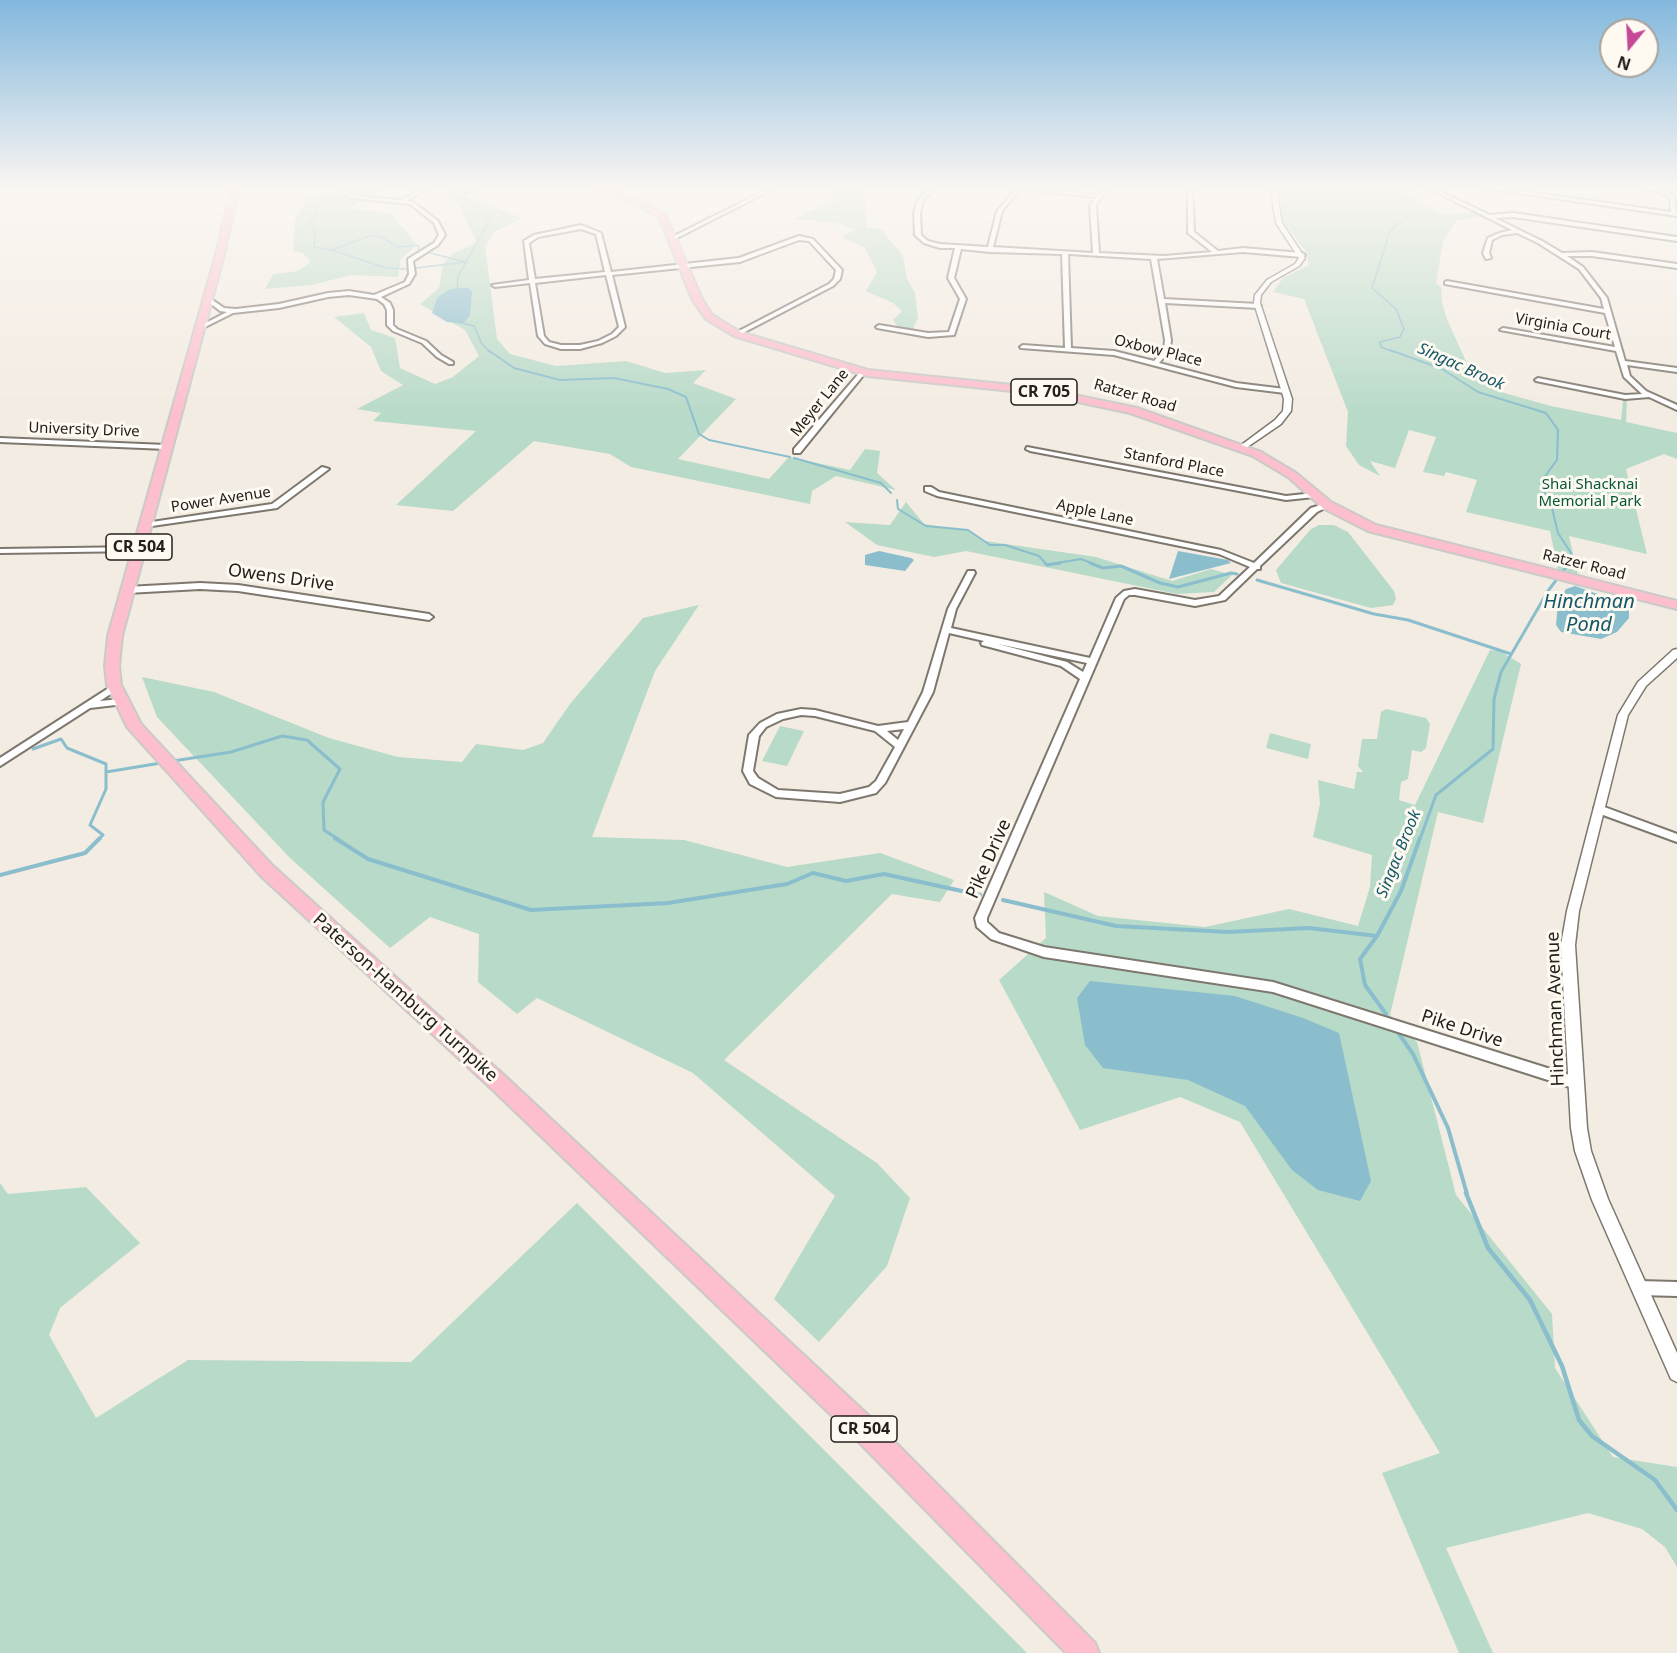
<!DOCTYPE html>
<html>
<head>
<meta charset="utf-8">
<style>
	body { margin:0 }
	#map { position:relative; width:1677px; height:1653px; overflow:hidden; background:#f3ece2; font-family:"Noto Sans",sans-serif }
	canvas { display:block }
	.north { position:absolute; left:1599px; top:18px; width:60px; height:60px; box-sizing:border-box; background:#fffaf1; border:2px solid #a7a39c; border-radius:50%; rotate:198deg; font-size:16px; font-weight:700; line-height:24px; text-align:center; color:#23211d }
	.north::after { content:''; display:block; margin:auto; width:21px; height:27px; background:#c64997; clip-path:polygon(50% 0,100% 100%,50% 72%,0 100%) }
</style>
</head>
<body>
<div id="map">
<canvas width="1677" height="1653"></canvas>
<div class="north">N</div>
</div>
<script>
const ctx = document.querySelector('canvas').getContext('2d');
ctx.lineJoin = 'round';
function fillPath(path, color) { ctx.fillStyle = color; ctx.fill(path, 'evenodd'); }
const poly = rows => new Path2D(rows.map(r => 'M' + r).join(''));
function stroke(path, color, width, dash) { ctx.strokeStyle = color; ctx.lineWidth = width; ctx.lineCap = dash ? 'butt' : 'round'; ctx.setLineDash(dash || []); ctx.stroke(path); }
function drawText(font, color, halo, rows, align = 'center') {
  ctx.font = font + ' "Noto Sans",sans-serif'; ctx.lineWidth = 6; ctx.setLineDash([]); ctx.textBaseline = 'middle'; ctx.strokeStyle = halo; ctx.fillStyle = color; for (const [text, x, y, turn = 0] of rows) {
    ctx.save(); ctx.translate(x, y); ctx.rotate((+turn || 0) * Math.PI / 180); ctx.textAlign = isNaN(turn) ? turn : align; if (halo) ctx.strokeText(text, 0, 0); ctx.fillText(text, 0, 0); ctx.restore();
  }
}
fillPath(poly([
	[349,187,389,187,366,196,351,208,392,214,417,245,401,259,398,277,351,275,312,285,265,289,273,274,298,271,311,262,303,253,293,251,295,220,309,196,350,193],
	[456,187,488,187,465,196,522,218,494,232,485,246,497,339,510,354,556,366,626,361,665,373,706,370,693,383,736,399,678,459,769,479,789,457,850,470,865,449,880,451,877,473,896,490,836,476,812,491,810,504,631,467,610,454,534,441,453,511,396,505,476,431,373,421,381,413,357,409,403,385,381,371,371,347,334,317,364,313,371,330,395,338,400,368,435,384,453,377,479,356,465,330,420,304,439,288,443,264,452,254,477,242,459,206,445,197],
	[834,187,855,187,865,196,867,228,881,229,903,256,907,279,915,293,918,318,913,329,898,327,893,320,902,311,893,303,866,291,877,272,864,247,841,237,855,230,837,223,793,219,838,199,827,195,839,188],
	[1278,187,1422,187,1426,189,1401,192,1444,215,1471,212,1482,217,1456,221,1443,242,1436,283,1441,287,1442,303,1448,322,1471,372,1504,393,1551,406,1621,420,1623,400,1627,401,1626,422,1677,433,1677,459,1664,454,1626,469,1647,554,1569,536,1578,575,1558,570,1550,531,1466,512,1477,480,1446,472,1444,476,1423,472,1436,437,1409,430,1395,468,1370,461,1380,476,1359,465,1346,446,1348,412,1304,299,1273,292,1283,278,1309,265,1307,253,1284,223],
	[906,502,924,524,970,531,985,541,1096,557,1172,581,1211,569,1232,575,1214,592,1177,594,966,551,934,557,877,545,845,522,890,525],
	[1319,525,1334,525,1348,532,1394,591,1396,599,1393,605,1371,608,1281,583,1276,570,1311,529],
	[699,605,655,671,592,837,684,840,787,867,880,853,954,880,940,902,892,894,724,1060,877,1163,910,1198,887,1266,819,1342,774,1299,835,1196,693,1073,537,998,517,1014,478,982,479,934,430,917,390,948,290,858,157,717,142,677,214,692,329,738,398,757,462,762,476,744,523,750,543,743,570,704,643,618],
	[1490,650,1500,651,1521,664,1483,823,1438,812,1390,1015,1417,1042,1456,1195,1552,1314,1555,1368,1613,1457,1677,1467,1677,1567,1665,1547,1642,1529,1588,1513,1446,1548,1493,1653,1459,1653,1382,1473,1440,1453,1240,1122,1180,1097,1080,1130,999,980,1046,938,1044,892,1098,916,1205,927,1289,909,1358,926,1370,887,1372,855,1313,837,1320,804,1318,780,1354,789,1357,772,1363,772,1358,766,1362,739,1377,739,1381,712,1386,709,1426,718,1430,724,1426,748,1421,752,1412,750,1408,779,1401,782,1399,800,1415,805],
	[780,726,804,731,787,766,762,761],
	[1270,733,1311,744,1308,759,1266,748],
	[0,1183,8,1194,86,1187,140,1243,60,1308,49,1335,96,1418,188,1360,411,1362,577,1203,1027,1653,0,1653]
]), '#b8dac8');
fillPath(poly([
	[457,288,468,288,472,292,470,315,463,324,447,322,432,313,437,298,448,290],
	[879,551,911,558,914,560,905,571,865,565,865,555],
	[1178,551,1228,560,1231,563,1169,579],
	[1575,586,1629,605,1629,618,1617,632,1601,639,1561,632,1556,625,1558,603,1566,589],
	[1090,981,1235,996,1303,1018,1339,1033,1371,1181,1360,1201,1318,1190,1292,1170,1245,1106,1188,1080,1103,1068,1085,1045,1077,998]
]), '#8abecd');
stroke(poly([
	[473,187,460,198,473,205],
	[1366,187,1403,197,1413,206,1412,212,1390,231,1372,288,1396,309,1404,329,1400,337,1380,342,1381,347,1394,352],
	[324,188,323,196,326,199,317,209,311,223,315,232,314,247,332,250,369,236,380,236,398,247,418,245,419,250],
	[332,250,386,268,406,269],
	[426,252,466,262,458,277,457,290],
	[416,268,466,262,489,221,480,212],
	[462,323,474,326,482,344,490,352]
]), '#8abecd', 1.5);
stroke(poly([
	[488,350,514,368,560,380,614,378,668,389,686,397,699,434,709,440,790,457],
	[1390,350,1442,369,1478,392,1546,413,1558,430,1557,460,1540,483,1552,508,1558,533,1571,553,1568,564],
	[794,458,881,483,891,493],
	[897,500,898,509,926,526,968,530,990,545,1005,545,1039,556,1046,564],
	[1051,564,1081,559,1094,564]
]), '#8abecd', 2);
stroke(poly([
	[1045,563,1047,565,1060,563],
	[1090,563,1103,568,1121,566,1160,583,1178,587,1231,573,1237,574],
	[1257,580,1374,614,1408,620,1511,654],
	[33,749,61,739,67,748,106,764,106,789,90,825,103,835,99,839],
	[173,761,231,752,282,736,307,740,340,769,323,802,324,830,338,839],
	[106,772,161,763],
	[1420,839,1436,795,1493,749,1494,699,1501,672,1548,591,1569,563]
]), '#8abecd', 3);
stroke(poly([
	[335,838,368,859,531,910,668,903,787,884,813,873,846,881,884,874,980,895],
	[0,875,85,853,100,838],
	[1003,900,1116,926,1228,932,1309,928,1377,936],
	[1386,1014,1365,985,1360,959,1377,936,1401,891,1420,838],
	[1399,1034,1413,1054,1448,1128,1467,1194]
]), '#8abecd', 4);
stroke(poly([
	[1466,1193,1488,1248,1530,1300,1562,1366,1579,1420,1592,1436,1655,1480,1677,1510]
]), '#8abecd', 4.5);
const minor = poly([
	[341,187,345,187,349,193,355,196,400,200,426,187,431,187,406,201,413,202,438,221,445,235,438,245,413,261,415,274,409,284,381,297,390,303,393,310,393,325,397,329,426,341,441,355,453,362,453,364,449,364,437,357,422,343,393,331,387,325,387,310,384,304,377,299,349,295,328,297,279,308,233,313,201,329,196,328,227,312,220,311,206,300,205,299,208,297,224,308,236,309,279,304,328,293,349,291,374,295,405,282,409,274,408,259,434,243,439,235,434,223,410,204,352,198,345,195,341,187],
	[772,187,777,187,673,240,668,239,772,187],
	[932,187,937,187,923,200,920,213,921,235,928,241,940,244,988,247,997,211,1018,187,1098,195,1104,187,1108,187,1096,205,1099,253,1164,256,1212,252,1188,233,1188,187,1192,187,1194,232,1218,251,1243,248,1302,253,1305,255,1302,257,1243,252,1157,259,1164,299,1258,304,1261,306,1258,308,1165,303,1171,340,1170,350,1159,363,1236,383,1285,389,1288,391,1285,393,1236,387,1114,355,1021,348,1020,347,1023,345,1065,348,1062,254,990,252,961,249,954,278,966,299,954,335,928,337,877,328,876,327,879,325,928,333,949,332,960,299,948,278,955,248,940,248,924,243,915,235,914,213,918,199,932,187],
	[1021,189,1096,197,1090,205,1093,253,993,247,1002,211,1021,189],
	[1068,254,1151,259,1165,340,1164,350,1154,361,1114,351,1071,348,1068,254],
	[1426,187,1431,187,1490,215,1513,213,1677,237,1677,241,1513,217,1495,218,1542,241,1562,253,1592,252,1677,264,1677,268,1592,256,1567,256,1583,267,1607,298,1625,361,1677,368,1677,372,1627,365,1630,376,1646,391,1677,405,1677,410,1649,397,1625,399,1536,381,1535,380,1538,378,1625,395,1642,394,1624,377,1616,351,1500,330,1503,328,1615,347,1605,313,1445,284,1445,282,1447,281,1604,309,1601,298,1579,269,1538,243,1517,233,1502,235,1492,240,1489,253,1491,258,1486,259,1483,253,1488,238,1499,233,1512,230,1426,187],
	[1481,187,1492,187,1671,212,1670,198,1660,192,1638,187,1647,187,1663,190,1674,196,1677,216,1483,188,1481,187],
	[581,225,601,233,611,272,739,258,799,236,813,239,842,270,840,279,833,286,737,336,734,334,735,333,829,284,834,279,836,270,809,241,799,240,740,262,612,275,625,327,616,336,602,343,580,349,561,349,545,344,538,336,530,283,495,287,492,285,529,280,524,241,534,235,581,225],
	[581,229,596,234,605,272,535,279,529,243,538,237,581,229],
	[606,275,619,327,612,334,598,341,580,345,561,345,549,342,544,336,535,283,606,275],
	[861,371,866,372,800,453,794,453,794,449,861,371],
	[0,438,166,445,170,447,166,449,0,442,0,438],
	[1027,447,1286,496,1314,493,1318,495,1314,497,1286,500,1030,451,1026,449,1027,447],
	[322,467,329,469,277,508,145,527,141,525,145,523,272,504,322,467],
	[925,487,931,487,939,492,1221,550,1254,563,1311,508,1327,503,1331,505,1317,512,1260,566,1260,569,1257,569,1225,600,1195,606,1135,595,1129,595,1124,599,987,918,987,922,999,933,1044,947,1273,982,1576,1077,1581,1079,1582,1083,1581,1087,1576,1089,1273,992,1044,957,991,939,977,927,975,918,1080,679,1061,666,982,645,981,643,984,641,949,633,933,692,885,783,876,793,840,802,776,797,750,784,743,771,749,735,760,723,777,714,801,709,815,710,878,726,908,722,923,692,948,609,968,571,974,571,975,573,956,609,951,628,1090,658,1116,598,1124,591,1135,589,1195,600,1219,596,1250,567,1219,554,937,496,925,491,925,487],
	[998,644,1087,663,1083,672,1067,662,998,644],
	[801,715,815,716,875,731,895,747,876,781,869,787,840,794,778,790,758,778,753,771,759,736,766,727,783,719,801,715],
	[904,729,898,740,887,731,904,729],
	[138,547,142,549,141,551,0,553,0,549,138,547],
	[200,583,238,585,429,614,433,617,429,620,238,591,200,589,127,593,123,590,127,587,200,583],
	[115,684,120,687,118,689,100,701,121,699,126,702,124,704,90,708,0,766,0,758,115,684],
	[1599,805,1677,834,1677,842,1595,812,1594,809,1595,806,1599,805],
	[1639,1281,1677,1282,1677,1296,1639,1295,1634,1293,1632,1288,1634,1283,1639,1281]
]);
const tertiary = poly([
	[1270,187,1276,187,1282,223,1305,258,1299,266,1271,282,1261,295,1260,303,1292,399,1291,411,1281,424,1243,450,1239,448,1240,446,1275,420,1283,411,1284,399,1254,303,1255,295,1267,280,1295,264,1299,258,1276,223,1270,187],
	[1677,649,1677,658,1646,686,1628,715,1579,911,1575,945,1587,1128,1591,1151,1608,1199,1677,1353,1677,1382,1671,1379,1592,1200,1575,1151,1571,1128,1561,945,1567,911,1618,715,1638,682,1673,650,1677,649]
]);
const primary = poly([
	[231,187,239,187,225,251,122,636,119,666,121,685,141,724,273,866,507,1078,869,1416,1095,1643,1099,1653,1066,1653,851,1434,493,1090,261,876,127,727,107,685,105,666,108,636,217,251,231,187],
	[590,187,601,187,644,202,665,214,702,299,712,315,740,332,868,370,1041,388,1137,408,1261,452,1296,473,1331,502,1376,525,1677,601,1677,609,1368,531,1323,508,1288,477,1253,456,1130,413,1041,394,867,376,734,336,706,319,692,299,659,217,638,206,590,187]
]);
stroke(minor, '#7d776e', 4);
stroke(tertiary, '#7d776e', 3);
stroke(primary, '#cacac9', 4);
fillPath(minor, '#fff');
fillPath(tertiary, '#fff');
fillPath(primary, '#fdbece');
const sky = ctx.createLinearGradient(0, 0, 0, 418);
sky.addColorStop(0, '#82b8dd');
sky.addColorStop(0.45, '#faf6f2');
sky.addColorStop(1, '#faf6f200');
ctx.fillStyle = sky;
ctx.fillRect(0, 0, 1677, 418);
drawText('15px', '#23211d', '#fffaf1', [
	["Virginia Court",1563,327,10],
	["Oxbow Place",1158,351,14],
	["Ratzer Road",1135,396,16],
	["Meyer Lane",820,403,-51],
	["University Drive",84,430,2],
	["Stanford Place",1174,463,11],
	["Power Avenue",221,500,-9],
	["Apple Lane",1095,513,12],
	["Ratzer Road",1584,565,14]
]);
drawText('15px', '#04573a', '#fffaf1', [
	["Shai Shacknai",1590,485],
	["Memorial Park",1590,502]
]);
drawText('italic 16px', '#135869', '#fffaf1', [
	["Singac Brook",1461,367,24],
	["Singac Brook",1399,854,-68]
]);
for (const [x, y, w] of [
	[1044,392,66],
	[139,547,66],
	[864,1429,66]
]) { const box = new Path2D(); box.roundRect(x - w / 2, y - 13, w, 26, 4.5); ctx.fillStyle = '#fffaf1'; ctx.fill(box); stroke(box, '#23211d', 1.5); }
drawText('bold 16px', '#23211d', null, [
	["CR 705",1044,392],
	["CR 504",139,547],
	["CR 504",864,1429]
]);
drawText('18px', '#23211d', '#fffaf1', [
	["Owens Drive",281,578,8],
	["Pike Drive",989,859,-66],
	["Paterson-Hamburg Turnpike",405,998,42],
	["Hinchman Avenue",1556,1009,-92],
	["Pike Drive",1462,1029,18]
]);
drawText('italic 20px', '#135869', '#fffaf1', [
	["Hinchman",1589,602],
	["Pond",1589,625]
]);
</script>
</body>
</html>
